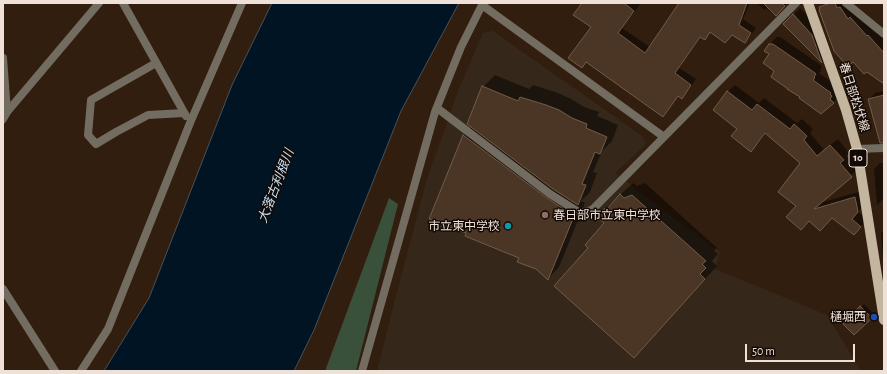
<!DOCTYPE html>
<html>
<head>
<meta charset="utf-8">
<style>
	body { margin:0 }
	#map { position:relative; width:887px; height:374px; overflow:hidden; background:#321e0e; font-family:"Alegreya Sans",sans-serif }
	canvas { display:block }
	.frame { position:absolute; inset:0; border:4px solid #efe1d7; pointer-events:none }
	.scale { position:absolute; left:745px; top:344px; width:110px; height:18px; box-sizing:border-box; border:2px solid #efe1d7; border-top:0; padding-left:5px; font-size:12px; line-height:14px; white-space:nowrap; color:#efe1d7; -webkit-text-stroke:3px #130a05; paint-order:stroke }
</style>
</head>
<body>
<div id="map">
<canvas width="887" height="374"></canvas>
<div class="frame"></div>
<div class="scale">50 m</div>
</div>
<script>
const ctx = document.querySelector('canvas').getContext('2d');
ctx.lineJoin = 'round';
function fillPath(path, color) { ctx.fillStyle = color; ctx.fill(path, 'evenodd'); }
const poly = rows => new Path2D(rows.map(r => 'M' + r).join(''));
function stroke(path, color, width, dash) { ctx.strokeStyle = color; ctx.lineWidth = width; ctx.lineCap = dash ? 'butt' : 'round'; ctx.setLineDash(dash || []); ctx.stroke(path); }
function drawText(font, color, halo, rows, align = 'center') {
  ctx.font = font + ' "Alegreya Sans","Noto Sans JP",sans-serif'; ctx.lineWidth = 3; ctx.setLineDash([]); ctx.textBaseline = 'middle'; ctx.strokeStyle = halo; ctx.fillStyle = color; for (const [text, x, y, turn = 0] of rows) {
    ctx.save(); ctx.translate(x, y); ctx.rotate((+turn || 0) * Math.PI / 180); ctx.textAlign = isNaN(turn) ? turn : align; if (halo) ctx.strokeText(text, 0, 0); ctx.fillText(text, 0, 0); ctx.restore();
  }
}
fillPath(poly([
	[493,31,642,136,646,144,615,173,720,252,715,269,827,315,861,371,377,371,397,292,427,179,460,86,483,33]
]), '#35281b');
fillPath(poly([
	[389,198,398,204,356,371,325,371]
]), '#39513b');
const water = poly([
	[272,3,459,3,401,111,314,330,294,371,104,371,149,298,232,85,272,3]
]);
fillPath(water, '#011423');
stroke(water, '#485259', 1);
fillPath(poly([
	[583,3,641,3,622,28,650,47,680,3,750,3,743,19,756,28,750,37,744,42,733,34,725,42,711,31,705,39,701,36,679,68,696,79,687,92,682,97,679,95,668,111,663,116,587,62,582,66,592,27],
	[757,3,787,3,776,14,773,12,772,13,766,8,764,10],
	[824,3,851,3,884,32,884,83,821,10,820,7],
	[800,8,819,28,828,55,822,61,785,24],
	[777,37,780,37,822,66,820,70,821,71,819,73,837,86,840,96,821,113,802,97,776,71,770,54,770,44],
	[495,75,529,89,533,85,558,93,571,99,584,107,599,112,597,116,618,125,612,141,602,151,593,172,597,173,590,192,581,201,585,203,559,267,548,279,536,268,520,258,467,233,430,218,464,135,472,127,483,87],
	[735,85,759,103,764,98,797,123,802,119,813,129,810,133,824,150,838,139,849,153,846,156,858,169,819,203,862,191,864,204,858,212,867,219,860,227,833,217,810,220,797,205,801,163,766,133,758,144,751,150,739,129,714,110,728,91],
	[884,91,884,132,869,100,875,93],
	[880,163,884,163,884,198,877,205,874,169],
	[633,183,637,186,645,183,717,248,714,251,718,254,712,261,717,266,646,344,589,248,606,223,605,209],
	[884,231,884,257,883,257,881,233],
	[864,304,874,314,854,334,844,324]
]), '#0007');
const building = poly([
	[582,3,624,3,634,11,618,33,645,53,679,3,747,3,739,25,751,33,745,43,732,35,725,43,710,32,705,40,700,37,675,73,691,85,682,99,678,96,663,117,586,62,582,68,568,58,591,27,573,15,582,3],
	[763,3,782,3,785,6,776,16,763,3],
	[830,3,835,3,837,8,840,7,848,19,850,17,867,36,868,35,884,53,884,84,867,72,864,74,853,62,848,67,834,51,819,10,820,10,819,7,830,3],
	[793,14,812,35,822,63,783,24,793,14],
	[769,44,773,44,815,73,816,74,814,77,815,78,813,80,831,93,830,94,832,96,830,99,834,103,821,114,799,98,800,97,787,89,788,89,771,77,774,71,763,63,769,54,764,51,769,44],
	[482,86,518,101,520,97,546,105,559,110,572,118,587,124,586,128,607,137,600,154,595,152,582,184,586,185,578,205,553,189,467,124,482,86],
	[727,91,752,110,757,104,790,129,794,124,807,136,804,140,817,156,830,145,844,160,840,163,852,177,814,209,855,197,858,212,852,219,861,227,854,235,832,218,820,231,809,221,801,230,786,217,796,206,778,192,800,163,765,133,751,152,731,136,737,129,713,110,727,91],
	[884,95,884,143,880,143,868,99,884,95],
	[463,135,547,198,574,216,548,280,536,269,517,262,519,258,465,236,466,233,429,219,463,135],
	[620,194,624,198,632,195,706,261,702,264,706,268,700,274,705,279,634,358,554,286,588,248,585,245,604,223,597,217,605,208,606,210,620,194],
	[860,306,872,318,854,335,843,324,860,306]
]);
fillPath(building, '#4b3625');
stroke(building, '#725c49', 1);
stroke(poly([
	[123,3,186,116],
	[846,3,884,34],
	[482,5,664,137],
	[3,58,7,112],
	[156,63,91,100,88,135,96,144,116,132,148,115,184,113],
	[437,108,550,194,580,213,592,210,796,3],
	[3,119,7,112,99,3],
	[857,149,884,148],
	[3,289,55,371],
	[81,371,108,329,190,123,242,3],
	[362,371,435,112,461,47,483,3]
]), '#736c61', 8);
stroke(poly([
	[808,3,846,110,857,149,884,320]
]), '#c4b59f', 10);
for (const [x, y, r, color] of [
	[545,215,4,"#8d6e63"],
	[508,226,4,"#0f9aa8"],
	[874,317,4,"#1a4fb4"]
]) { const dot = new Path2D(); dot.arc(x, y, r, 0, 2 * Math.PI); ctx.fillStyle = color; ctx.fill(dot); stroke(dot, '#130a05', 1.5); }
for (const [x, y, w] of [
	[858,158,18]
]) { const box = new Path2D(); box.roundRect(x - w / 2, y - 9, w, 18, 3); ctx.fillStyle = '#130a05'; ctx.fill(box); stroke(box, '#efe1d7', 1); }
drawText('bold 11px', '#efe1d7', null, [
	["10",858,158]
]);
drawText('12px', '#efe1d7', '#130a05', [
	["春日部松伏線",854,97,72]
]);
drawText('12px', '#efe1d7', '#130a05', [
	["春日部市立東中学校",553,215,"left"],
	["市立東中学校",500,226],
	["樋堀西",866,317]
], 'right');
drawText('italic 13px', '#c5dff3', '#130a05', [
	["大落古利根川",276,186,-69]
]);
</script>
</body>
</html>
